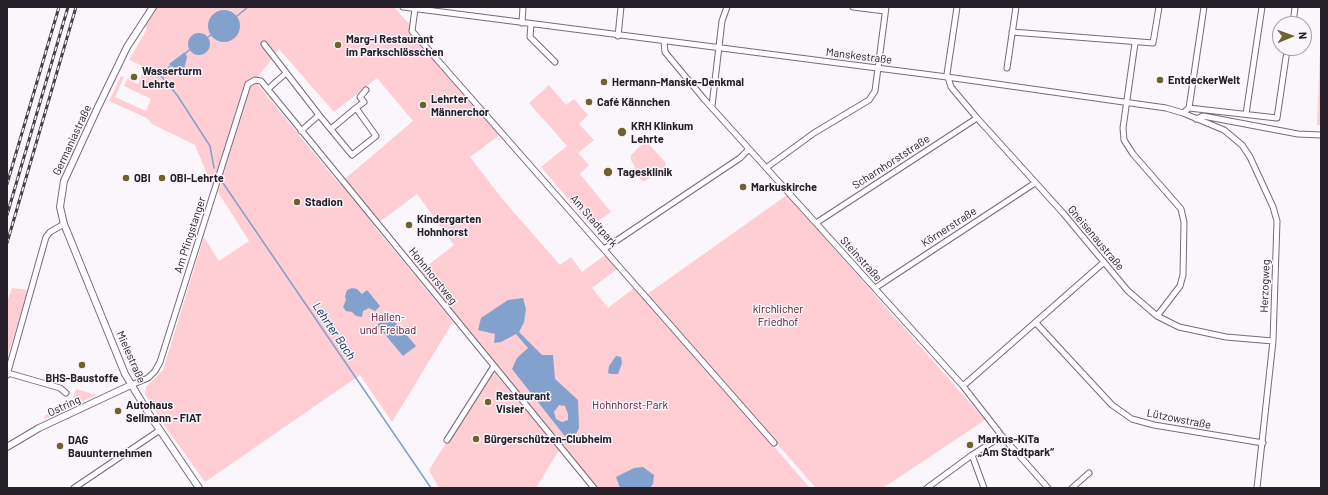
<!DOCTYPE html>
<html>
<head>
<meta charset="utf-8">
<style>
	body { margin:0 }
	#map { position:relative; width:1328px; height:495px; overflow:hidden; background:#faf6fb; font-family:Barlow,sans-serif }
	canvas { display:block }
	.frame { position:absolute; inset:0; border:8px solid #252029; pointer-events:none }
	.north { position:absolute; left:1272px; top:16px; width:40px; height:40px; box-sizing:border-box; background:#faf6fb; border:1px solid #a5a0a7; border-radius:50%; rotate:88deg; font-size:11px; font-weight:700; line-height:16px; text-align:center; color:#252029 }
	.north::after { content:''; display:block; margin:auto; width:14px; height:18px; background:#6f622f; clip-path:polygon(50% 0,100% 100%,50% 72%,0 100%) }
</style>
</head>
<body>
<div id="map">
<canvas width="1328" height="495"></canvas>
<div class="frame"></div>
<div class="north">N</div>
</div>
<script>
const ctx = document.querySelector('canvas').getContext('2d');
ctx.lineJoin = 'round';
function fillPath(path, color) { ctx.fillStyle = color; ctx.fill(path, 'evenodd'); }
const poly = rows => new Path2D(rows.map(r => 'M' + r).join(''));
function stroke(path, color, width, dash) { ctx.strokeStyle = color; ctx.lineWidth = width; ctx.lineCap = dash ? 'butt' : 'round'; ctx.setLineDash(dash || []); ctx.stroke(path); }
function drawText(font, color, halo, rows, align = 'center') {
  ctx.font = font + ' Barlow,sans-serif'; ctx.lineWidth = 3; ctx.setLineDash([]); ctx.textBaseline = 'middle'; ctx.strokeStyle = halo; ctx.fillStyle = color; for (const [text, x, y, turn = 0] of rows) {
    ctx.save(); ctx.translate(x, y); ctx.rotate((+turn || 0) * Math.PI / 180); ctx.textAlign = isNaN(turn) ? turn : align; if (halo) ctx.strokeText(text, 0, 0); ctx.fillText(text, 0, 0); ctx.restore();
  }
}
fillPath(poly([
	[157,7,394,7,505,131,470,157,504,201,560,265,571,257,582,272,605,255,617,269,592,288,608,308,634,288,641,294,810,488,595,488,418,273,454,245,417,194,374,226,345,191,453,322,392,422,360,375,205,482,167,429,145,394,146,387,163,370,204,237,219,261,249,241,218,192,221,184,212,186,195,145,152,124,147,118,109,101,121,76,124,77,115,97,146,111,151,99,124,86,127,79,138,84,145,67,129,60,147,29,145,26],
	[279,49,334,112,377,78,413,121,339,184,255,81],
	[1320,52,1321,52,1321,125,1317,125],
	[549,85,566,105,574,99,588,115,579,124,594,140,578,153,589,165,580,174,611,212,591,226,541,167,567,146,529,103],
	[648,143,665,162,666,165,664,169,645,181,642,181,634,171,635,167,631,160,631,155,641,145],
	[787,195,985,420,883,488,816,488,646,295],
	[12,288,28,290,7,358,7,302],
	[493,371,559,450,536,488,474,488,475,486,474,488,439,488,429,470,491,372],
	[76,389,96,395,45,419,44,416,68,405,65,399,72,401]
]), '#ffcdd4');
fillPath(poly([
	'208 26a16 16 0 1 1 32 0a16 16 0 1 1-32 0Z',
	'188 44a11 11 0 1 1 22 0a11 11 0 1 1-22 0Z',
	[185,52,187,57,184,69,180,73,169,64],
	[352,288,357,289,362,294,367,290,380,306,375,311,369,308,363,311,362,317,356,316,352,312,346,311,343,307,346,300,345,296,347,290],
	[523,298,526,309,524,322,519,332,542,355,553,355,555,379,578,400,579,428,573,440,567,439,512,369,517,358,528,348,516,334,501,342,494,343,495,334,478,330,481,318,508,300],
	[559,405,565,406,568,414,568,420,562,422,556,419,554,412],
	[389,315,416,346,403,356,377,325],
	[616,356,621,357,622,363,618,374,612,374,608,373,609,366],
	[643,467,654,475,653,484,650,488,620,488,616,477,634,468]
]), '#82a1cc');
stroke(poly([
	[237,16,248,7],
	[208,37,211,35],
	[186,53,189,50],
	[170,66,161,76,177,95,210,146,214,168],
	[223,183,431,488]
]), '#82a1cc', 1.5);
const minor = poly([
	[403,7,947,77,1166,108,1183,113,1224,130,1242,145,1250,157,1273,207,1277,221,1273,341,1257,488],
	[853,7,885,11],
	[957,7,947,74,951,87,977,118,1063,213,1128,291,1157,316,1179,327,1226,337,1273,341],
	[415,9,412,31,774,443],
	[522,23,523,7],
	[531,24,530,37,555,62],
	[1293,24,1295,7],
	[1012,32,1153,43,1159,7],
	[618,36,621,7],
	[664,42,665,52,704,99,963,386,1002,436,1048,488],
	[1135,43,1123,128,1124,140,1133,154,1181,209,1184,222,1183,275,1180,286,1157,316],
	[264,44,288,75,319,115,352,155,376,136,356,108,331,129],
	[1007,68,1016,7],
	[268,89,286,73],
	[712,106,722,21,727,7],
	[356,108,364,102,360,97,366,90],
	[1189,108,1204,7],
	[1183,113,1189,108,1277,118,1286,57],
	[1246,114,1262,7],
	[1196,119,1203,116,1298,134,1321,135],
	[301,131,319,115],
	[766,168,814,133,869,100,875,91,886,7],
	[816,223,977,118],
	[604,249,740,158,749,149],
	[875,288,1035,183],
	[1036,323,1112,405,1132,419,1154,425,1263,443],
	[8,373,60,388,66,393],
	[7,375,46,237,50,232,64,224],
	[131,385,148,378,155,371,160,362,248,84,255,80,261,81,594,488],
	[963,386,1103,263],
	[447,440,494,366],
	[972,455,984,488],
	[74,488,160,430],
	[927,488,972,455,1002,436],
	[1072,488,1089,473]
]);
const tertiary = poly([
	[153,7,127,47,98,107,64,181,60,207,64,224,125,374,149,414,199,488],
	[7,447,39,428,131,385]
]);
stroke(minor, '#786980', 7);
stroke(tertiary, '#786980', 8);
stroke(minor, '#fff', 5);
stroke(tertiary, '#fff', 6);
const rail = poly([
	[7,184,59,7],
	[7,215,68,7],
	[7,243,76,7]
]);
stroke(rail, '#454048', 3);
stroke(rail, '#faf6fb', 1.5, [4.5]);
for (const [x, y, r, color] of [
	[338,45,4,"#6f622f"],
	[134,77,4,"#6f622f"],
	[1160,80,4,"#6f622f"],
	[604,82,4,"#6f622f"],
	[589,102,4,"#6f622f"],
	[423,105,4,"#6f622f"],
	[622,132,5,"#6f622f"],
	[608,172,5,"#6f622f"],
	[126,178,4,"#6f622f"],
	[162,178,4,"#6f622f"],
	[743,187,4,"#6f622f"],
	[297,202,4,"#6f622f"],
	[409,225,4,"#6f622f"],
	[82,365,4,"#6f622f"],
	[488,402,4,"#6f622f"],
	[118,411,4,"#6f622f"],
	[476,439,4,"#6f622f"],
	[970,445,4,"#6f622f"],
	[60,446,4,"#6f622f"]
]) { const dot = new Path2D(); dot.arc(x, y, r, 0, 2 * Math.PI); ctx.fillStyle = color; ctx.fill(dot); stroke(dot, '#faf6fb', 1.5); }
drawText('bold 11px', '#252029', '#faf6fb', [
	["Marg-i Restaurant",346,39],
	["im Parkschlösschen",346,52],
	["Wasserturm",142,71],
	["Lehrte",142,84],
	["EntdeckerWelt",1168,80],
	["Hermann-Manske-Denkmal",612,82],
	["Lehrter",431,99],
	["Männerchor",431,112],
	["Café Kännchen",597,102],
	["KRH Klinkum",631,126],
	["Lehrte",631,139],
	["Tagesklinik",617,172],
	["OBI",134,178],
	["OBI-Lehrte",170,178],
	["Markuskirche",751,187],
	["Stadion",305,202],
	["Kindergarten",417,219],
	["Hohnhorst",417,232],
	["BHS-Baustoffe",82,378,"center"],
	["Restaurant",496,396],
	["Visier",496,409],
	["Autohaus",126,405],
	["Sellmann - FIAT",126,418],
	["Bürgerschützen-Clubheim",484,439],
	["Markus-KiTa",978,439],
	["„Am Stadtpark“",978,452],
	["DAG",68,440],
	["Bauunternehmen",68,453]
], 'left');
drawText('11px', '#252029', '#faf6fb', [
	["Manskestraße",859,56,7],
	["Germaniastraße",72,140,-65],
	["Scharnhorststraße",891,162,-33],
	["Am Stadtpark",594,221,49],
	["Körnerstraße",949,227,-33],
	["Am Pfingstanger",190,235,-72],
	["Gneisenaustraße",1096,238,50],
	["Steinstraße",861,259,48],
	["Hohnhorstweg",433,276,51],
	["Herzogweg",1265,286,-88],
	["Mielestraße",131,357,66],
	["Ostring",64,406,-25],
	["Lützowstraße",1179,419,11]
]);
drawText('11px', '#560f23', '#faf6fb', [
	["kirchlicher",778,309],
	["Friedhof",778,322],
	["Hallen-",388,317],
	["und Freibad",388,330],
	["Hohnhorst-Park",630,405]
]);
drawText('italic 12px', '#022b60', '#faf6fb', [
	["Lehrter Bach",334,331,56]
]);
</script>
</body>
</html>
